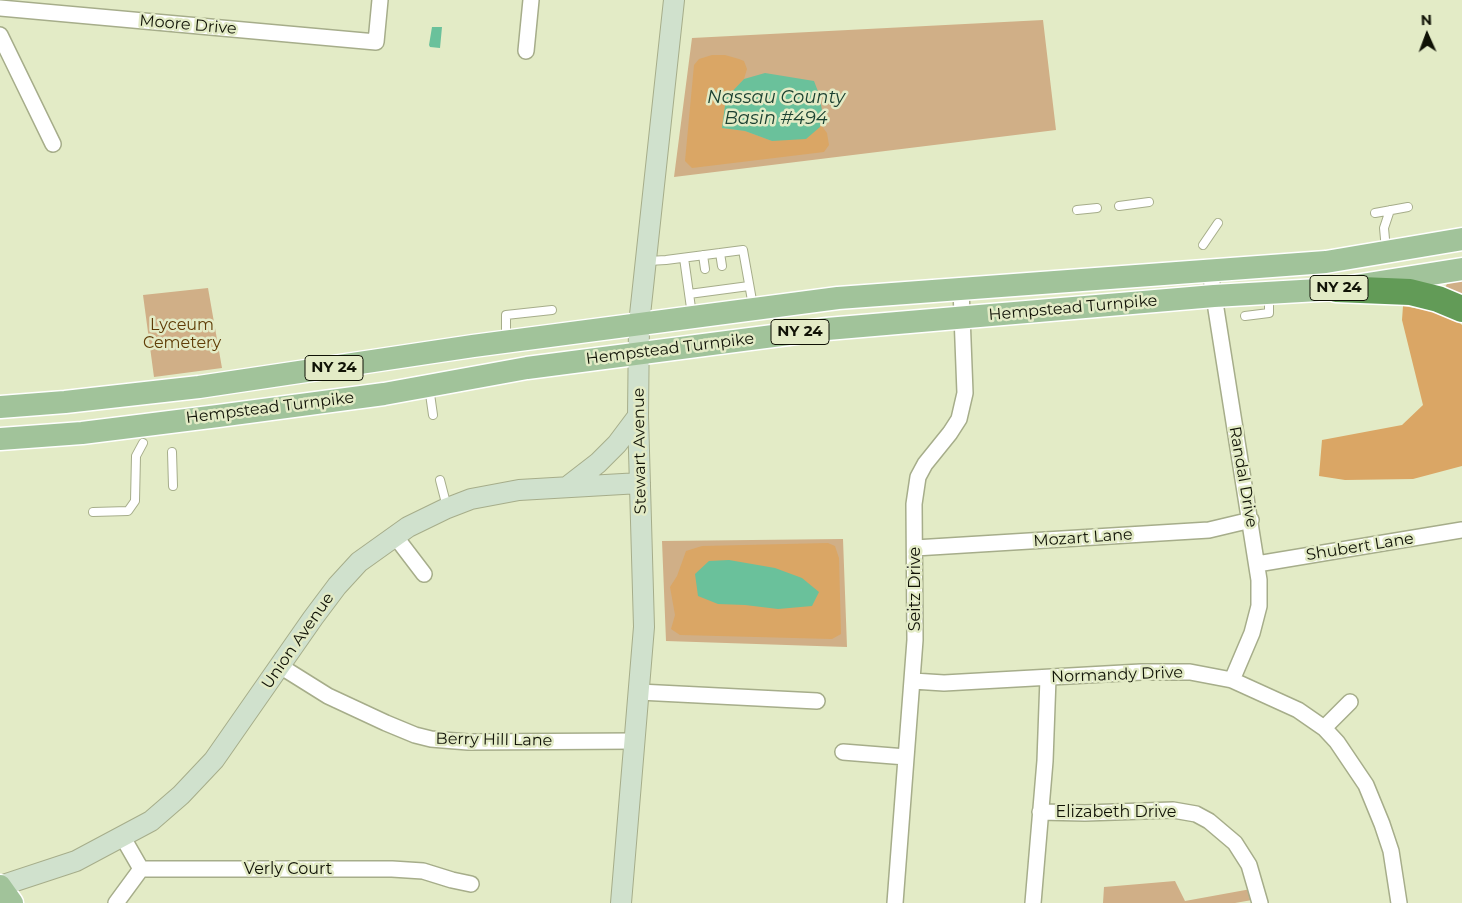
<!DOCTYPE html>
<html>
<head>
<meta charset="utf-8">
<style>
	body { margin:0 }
	#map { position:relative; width:1462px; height:903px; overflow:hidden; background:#e3ebc6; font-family:Montserrat,sans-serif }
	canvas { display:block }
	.north { position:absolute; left:1402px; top:10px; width:50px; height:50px; -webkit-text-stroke:4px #e3ebc6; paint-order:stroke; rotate:358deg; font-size:14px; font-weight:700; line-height:20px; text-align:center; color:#101206 }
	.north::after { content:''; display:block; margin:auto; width:18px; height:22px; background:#101206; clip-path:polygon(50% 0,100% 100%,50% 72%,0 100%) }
</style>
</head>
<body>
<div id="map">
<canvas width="1462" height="903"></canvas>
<div class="north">N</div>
</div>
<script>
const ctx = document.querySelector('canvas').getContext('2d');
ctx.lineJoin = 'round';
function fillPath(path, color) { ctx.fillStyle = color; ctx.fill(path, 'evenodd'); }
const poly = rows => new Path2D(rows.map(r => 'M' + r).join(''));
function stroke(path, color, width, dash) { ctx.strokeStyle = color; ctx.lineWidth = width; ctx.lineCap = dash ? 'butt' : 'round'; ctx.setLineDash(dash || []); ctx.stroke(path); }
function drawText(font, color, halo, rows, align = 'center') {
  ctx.font = font + ' Montserrat,sans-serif'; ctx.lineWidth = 5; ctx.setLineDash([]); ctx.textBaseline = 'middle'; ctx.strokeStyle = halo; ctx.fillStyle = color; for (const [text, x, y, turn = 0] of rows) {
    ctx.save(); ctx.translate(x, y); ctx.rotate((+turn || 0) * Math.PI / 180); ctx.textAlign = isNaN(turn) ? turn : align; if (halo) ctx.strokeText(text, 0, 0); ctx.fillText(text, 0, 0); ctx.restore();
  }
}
fillPath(poly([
	[1043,20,1056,130,674,177,692,38],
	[1462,280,1462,298,1444,289,1447,284],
	[208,288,222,368,154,377,143,295],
	[843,539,847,647,666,641,662,541],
	[1175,881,1185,901,1251,889,1252,900,1235,903,1103,903,1104,887]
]), '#d0af87');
fillPath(poly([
	[712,55,725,55,739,59,744,61,747,69,744,79,726,98,722,128,745,131,772,141,820,127,821,125,827,133,829,145,824,152,692,168,685,161,694,65,699,59],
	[1403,306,1451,314,1462,325,1462,466,1413,479,1345,480,1319,476,1322,440,1402,425,1423,405,1402,320],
	[828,543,835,546,839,558,841,634,832,639,680,635,671,629,675,615,670,587,677,576,686,551,702,546]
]), '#daa665');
fillPath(poly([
	[432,27,442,27,440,48,430,47,429,45],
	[765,73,814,81,819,94,822,110,820,127,806,139,772,141,745,131,722,128,726,98,744,79],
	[729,560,775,568,802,578,819,592,812,606,778,609,745,605,718,604,698,596,695,574,709,561]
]), '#6ac19b');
const lane = poly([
	[1119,206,1149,202],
	[1077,210,1097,208],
	[1375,213,1408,207],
	[1203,245,1218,223],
	[1386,250,1384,228,1390,210],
	[720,253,722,266],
	[703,255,705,269],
	[684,258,692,315],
	[648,261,666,260,743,250,753,306],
	[689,294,749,286],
	[1245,316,1269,313,1269,295],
	[506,339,506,315,552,310],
	[429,387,433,415],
	[172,452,173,486],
	[440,480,447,507],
	[93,512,128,511,135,501,136,456,143,443]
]);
const street = poly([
	[0,8,376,42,380,0],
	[0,35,53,144],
	[526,51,531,0],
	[1210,271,1259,580,1259,606,1252,633,1232,680],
	[395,536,424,574],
	[915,548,1209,530,1251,520],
	[1257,564,1462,530],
	[280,666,328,696,386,723,415,735,431,739,468,742,635,741],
	[913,681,944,683,1141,672,1190,672,1232,680,1298,710,1324,728,1337,742,1366,785,1382,824,1391,851,1399,903],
	[639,692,817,701],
	[1324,728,1350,702],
	[843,752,906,757],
	[1040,812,1085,813,1173,810,1196,814,1209,821,1235,843,1249,865,1260,903],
	[122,836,141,869,392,869,423,871,452,880,471,884],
	[116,903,141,869],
	[895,903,915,640,914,504,918,477,925,464,950,433,959,419,965,393,961,289],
	[1033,903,1045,761,1048,678]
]);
const secondary = poly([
	[567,487,598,463,617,444,638,416],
	[0,886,76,861,151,821,181,795,214,760,313,618,337,586,359,562,408,527,445,509,471,499,519,490,640,483],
	[621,903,644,627,638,416,639,324,674,0]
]);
const primary = poly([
	[0,407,65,402,199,387,473,346,838,298,1326,262,1462,239],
	[0,439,82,433,218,416,384,394,527,368,827,329,1214,296,1336,289,1462,269],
	[0,886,12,903]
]);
const highway = poly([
	[1336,289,1410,292,1438,299,1462,309]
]);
stroke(lane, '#a6ad8a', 10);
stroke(street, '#a6ad8a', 18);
stroke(secondary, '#a6ad8a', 22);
stroke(primary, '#fff', 25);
stroke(highway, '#fff', 29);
stroke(lane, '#fff', 8);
stroke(street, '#fff', 15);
stroke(secondary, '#d0e1cd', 20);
stroke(primary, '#a1c39a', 22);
stroke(highway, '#629b57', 26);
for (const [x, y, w] of [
	[1339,288,58],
	[800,332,58],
	[334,368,58]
]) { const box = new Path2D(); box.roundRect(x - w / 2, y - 12.5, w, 25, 4); ctx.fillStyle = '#e3ebc6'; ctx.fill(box); stroke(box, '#101206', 1); }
drawText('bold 15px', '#101206', null, [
	["NY 24",1339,288],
	["NY 24",800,332],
	["NY 24",334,368]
]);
drawText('16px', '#101206', '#e3ebc6', [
	["Moore Drive",188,25,5],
	["Hempstead Turnpike",1073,308,-5],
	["Hempstead Turnpike",670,349,-7],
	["Hempstead Turnpike",270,408,-7],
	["Stewart Avenue",640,451,-91],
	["Randal Drive",1243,477,80],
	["Mozart Lane",1083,538,-4],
	["Shubert Lane",1360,547,-9],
	["Seitz Drive",915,589,-90],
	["Union Avenue",298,641,-55],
	["Normandy Drive",1117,675,-2],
	["Berry Hill Lane",494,740,1],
	["Elizabeth Drive",1116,812],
	["Verly Court",288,869]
]);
drawText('16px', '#5f3c06', '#e3ebc6', [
	["Lyceum",182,325],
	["Cemetery",182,343]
]);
drawText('italic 18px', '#1b4131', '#e3ebc6', [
	["Nassau County",776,98],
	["Basin #494",776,119]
]);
</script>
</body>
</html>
